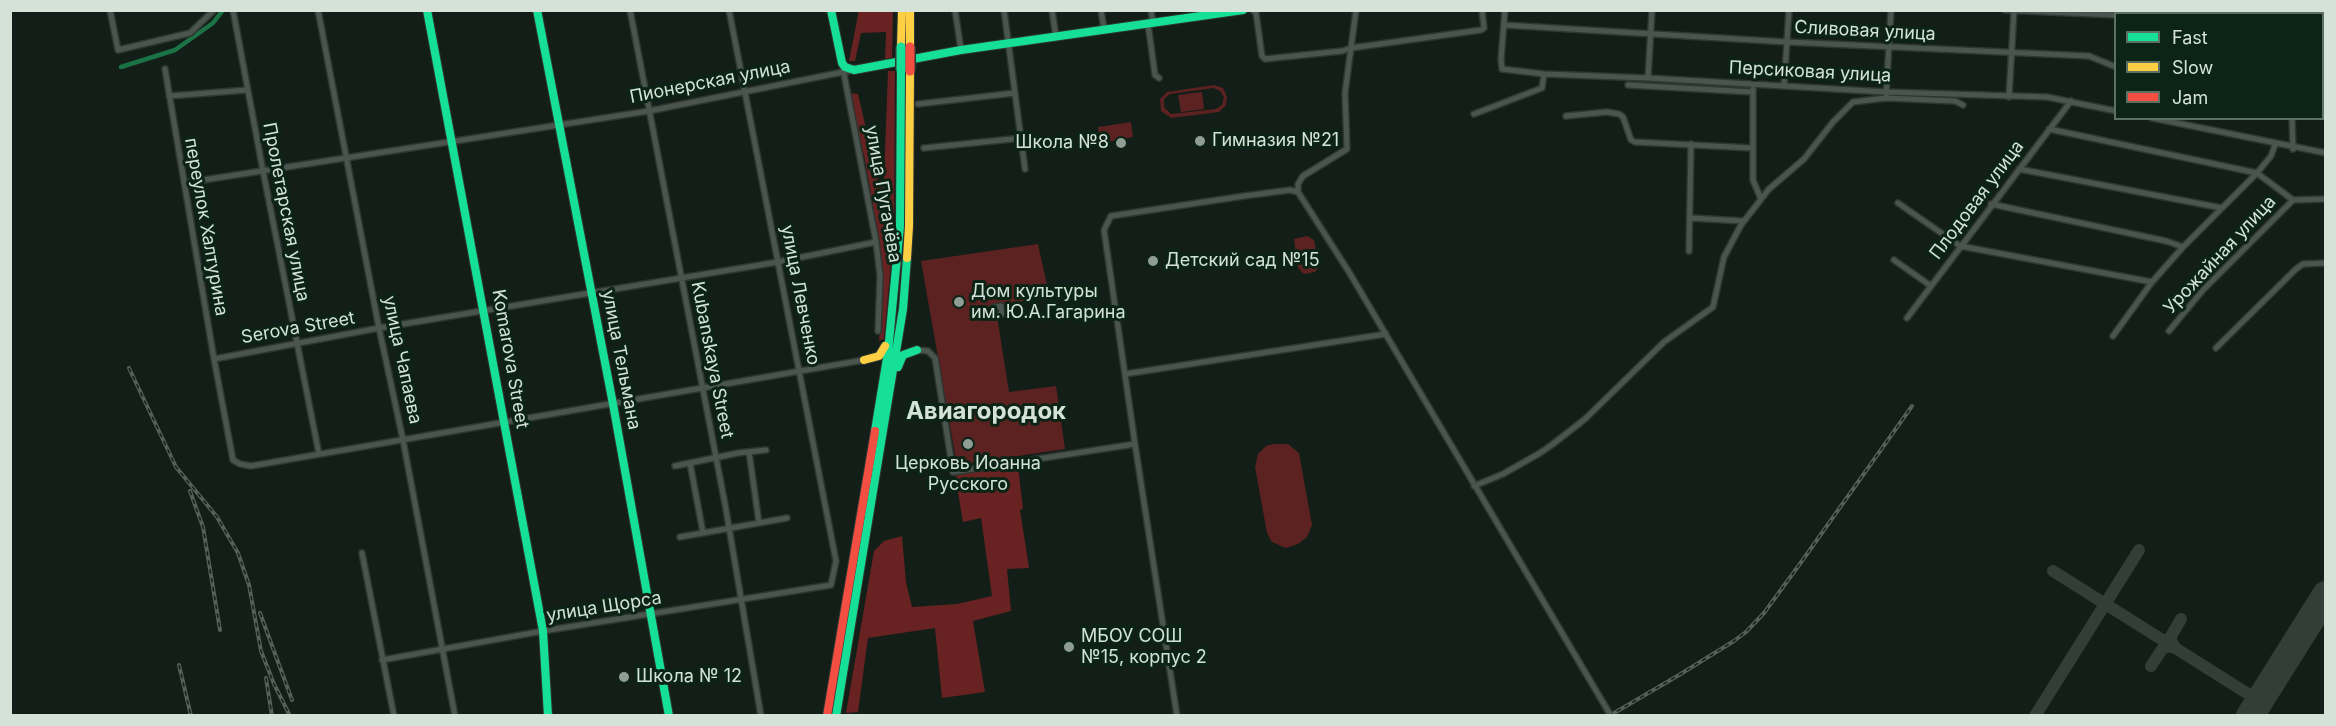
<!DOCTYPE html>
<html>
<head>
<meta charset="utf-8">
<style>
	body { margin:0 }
	#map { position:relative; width:2336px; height:726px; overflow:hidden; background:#121e17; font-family:Inter,sans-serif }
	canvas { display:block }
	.frame { position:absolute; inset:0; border:12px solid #d4e2d8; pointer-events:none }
	.legend { position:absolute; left:2114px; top:12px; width:210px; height:108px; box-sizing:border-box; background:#0c2416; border:2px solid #5c7064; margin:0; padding:8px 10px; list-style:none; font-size:18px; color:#d4e2d8 }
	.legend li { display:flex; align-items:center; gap:12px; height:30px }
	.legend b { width:30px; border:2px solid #5c7064 }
</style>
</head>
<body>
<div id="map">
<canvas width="2336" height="726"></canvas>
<div class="frame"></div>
<ul class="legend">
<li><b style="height:8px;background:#16e098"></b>Fast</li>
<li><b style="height:8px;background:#ffcf43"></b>Slow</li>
<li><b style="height:8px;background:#f24e42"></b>Jam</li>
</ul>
</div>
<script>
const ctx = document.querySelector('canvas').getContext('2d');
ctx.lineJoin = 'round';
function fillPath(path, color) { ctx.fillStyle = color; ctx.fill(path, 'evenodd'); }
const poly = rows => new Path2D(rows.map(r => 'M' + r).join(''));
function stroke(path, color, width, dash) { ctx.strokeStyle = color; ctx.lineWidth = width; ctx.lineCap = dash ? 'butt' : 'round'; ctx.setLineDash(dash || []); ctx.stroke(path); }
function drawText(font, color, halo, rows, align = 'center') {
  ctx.font = font + ' Inter,sans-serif'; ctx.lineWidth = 6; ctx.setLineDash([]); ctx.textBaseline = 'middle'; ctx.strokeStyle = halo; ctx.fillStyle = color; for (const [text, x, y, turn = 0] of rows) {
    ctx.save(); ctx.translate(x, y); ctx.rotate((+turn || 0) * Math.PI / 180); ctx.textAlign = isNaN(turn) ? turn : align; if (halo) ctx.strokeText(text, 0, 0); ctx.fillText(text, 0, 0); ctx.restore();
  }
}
fillPath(poly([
	[1214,85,1223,88,1227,97,1226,105,1219,112,1171,118,1161,111,1160,99,1167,92],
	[1214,88,1220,91,1224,97,1222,105,1216,109,1171,114,1164,107,1164,99,1170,94],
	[1202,92,1204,109,1181,112,1178,95],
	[1131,122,1133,137,1100,143,1098,127],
	[1307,236,1314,240,1319,267,1315,272,1304,274,1298,268,1294,239],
	[1038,244,1048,289,1044,297,991,307,997,316,1009,392,1056,386,1065,449,957,465,921,261],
	[1273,444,1288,444,1299,453,1312,525,1307,537,1298,544,1286,548,1272,542,1267,533,1255,467,1258,454,1266,446]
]), '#5c2221');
fillPath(poly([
	[859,10,893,11,892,58,885,59,886,32,861,33,855,61,849,61],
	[888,71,895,71,894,229,884,339,879,341,882,278,878,235,865,160,849,93,858,94,880,188,884,179],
	[1018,466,1023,509,1020,510,1029,568,1007,569,1011,611,973,621,985,692,942,698,935,628,868,638,858,712,846,713,874,551,884,541,902,536,906,582,912,607,957,604,992,596,981,518,963,522,955,475]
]), '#672221');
stroke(poly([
	[121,67,175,50,213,23,223,10]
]), '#1b7245', 4.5);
stroke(poly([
	[2053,571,2253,697,2258,697,2264,694],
	[2151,666,2163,648,2169,646,2175,648,2170,638,2181,619],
	[2035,716,2139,550]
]), '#343e38', 12);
stroke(poly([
	[2250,716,2326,595]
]), '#343e38', 28);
const street = poly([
	[110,10,118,50,190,33,214,10],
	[233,10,263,171,319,454],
	[318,10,379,328,403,440,455,716],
	[630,10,725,504,761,716],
	[955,10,961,50],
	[1004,10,1025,169],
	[1052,10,1056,37],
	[1101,10,1104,29],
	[1151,10,1153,24],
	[1253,10,1256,13,1262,56,1265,59,1342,51,1351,48,1481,30,1484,28,1482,10],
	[1505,10,1501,59,1502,69,1544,74,1648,78,1886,92,2047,97,2116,111],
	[2005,10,2116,15],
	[2240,10,2252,14],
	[2286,10,2286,14],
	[1148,24,1155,75,1159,78],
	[1504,25,1787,42,2089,56,2116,67],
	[2322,27,2326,27],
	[165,69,214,359,233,460,240,464,251,466,864,360],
	[843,69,876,242,880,276,878,331],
	[2322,69,2326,69],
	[1648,78,1652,10],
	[1628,85,1753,92],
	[1784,86,1789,10],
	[1753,89,1753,180,1761,199],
	[169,96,247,90],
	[1886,96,1891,10],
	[2009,97,2014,10],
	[918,104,1015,93],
	[1474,114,1542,88,1544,74],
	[2322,114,2326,114],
	[1566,116,1607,112,1619,114,1623,117,1631,140,1635,142,1752,148],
	[2152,118,2326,153],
	[2292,118,2293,149],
	[2049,129,2257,173,2293,200],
	[924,148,1022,138],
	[2019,169,2222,208],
	[184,183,649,111,853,70],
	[1298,192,1298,184,1303,176,1347,149,1345,93,1356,10],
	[1898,203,1960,246,2152,282],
	[1991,204,2166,241,2183,247],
	[1690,218,1744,221],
	[1689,251,1691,144],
	[1894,260,1931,286],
	[1001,306,1002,314,994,315,993,308,1001,306],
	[1907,318,2071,101],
	[2169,331,2203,290,2293,200,2326,199],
	[2113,336,2152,282,2183,247,2257,173,2271,156,2275,145],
	[2216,348,2296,269,2303,264,2326,263],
	[917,350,928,351,935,358,953,472,1135,444,1104,230,1111,216,1244,196,1290,190,1298,192,1349,272,1611,716],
	[214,359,379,328,778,262,876,242],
	[1125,374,1386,334],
	[1135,444,1177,716],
	[690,463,703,533],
	[675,466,738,453,766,450],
	[1474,486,1503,474,1540,453,1553,444,1585,419,1664,342,1713,307,1724,257,1741,225,1769,189,1804,159,1833,122,1853,102,1886,98,1955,101,1963,105],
	[759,523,787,518],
	[680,537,759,523,749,452],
	[362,553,394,716],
	[382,660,543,631,831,585,836,561,729,10]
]);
const fast = poly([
	[427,10,543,631,548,716],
	[537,10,613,404,669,716],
	[831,10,842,63,845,67,854,70,961,50,1243,10],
	[898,367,903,355,917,350],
	[875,431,888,352,900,226,901,70],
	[836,716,903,309,907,258]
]);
const slow = poly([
	[910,10,910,47],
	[901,47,902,10],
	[907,258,909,226,910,71],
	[864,360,879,356,885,346]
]);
const jam = poly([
	[827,716,875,431]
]);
stroke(street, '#2e3732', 8);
stroke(fast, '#2e3732', 10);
stroke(slow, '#2e3732', 10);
stroke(jam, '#2e3732', 10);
stroke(street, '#4b554f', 5);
stroke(fast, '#16e098', 8);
stroke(slow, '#ffcf43', 8);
stroke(jam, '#f24e42', 8);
const rail = poly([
	[129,368,176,467,217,517,238,553,249,585,261,651,274,684,290,716],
	[190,491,203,527,220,630],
	[260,613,292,700],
	[179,665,191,716],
	[266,678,272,716],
	[1609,716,1679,675,1734,641,1746,632,1764,613,1802,561,1912,406]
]);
stroke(rail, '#565f59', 4);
stroke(rail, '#0c2416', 1.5, [4.5]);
const fastBridge = poly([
	[901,47,901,70]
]);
const jamBridge = poly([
	[910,47,910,71]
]);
stroke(fastBridge, '#2e3732', 12, []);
stroke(jamBridge, '#2e3732', 12, []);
stroke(fastBridge, '#16e098', 9);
stroke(jamBridge, '#f24e42', 9);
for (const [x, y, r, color] of [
	[1200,141,6,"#909d94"],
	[1121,143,6,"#909d94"],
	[1153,261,6,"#909d94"],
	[959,302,6,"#909d94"],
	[968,444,6,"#909d94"],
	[1069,647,6,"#909d94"],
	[624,677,6,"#909d94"]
]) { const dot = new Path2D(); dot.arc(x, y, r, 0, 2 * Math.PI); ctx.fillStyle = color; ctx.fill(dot); stroke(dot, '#0c2416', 2); }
drawText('18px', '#d4e2d8', '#0c2416', [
	["Сливовая улица",1865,31,3],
	["Персиковая улица",1810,72,3],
	["Пионерская улица",710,82,-11],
	["улица Пугачёва",883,194,80],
	["Плодовая улица",1977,200,-53],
	["Пролетарская улица",286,212,79],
	["переулок Халтурина",206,227,80],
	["Урожайная улица",2220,255,-47],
	["улица Левченко",800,295,79],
	["Serova Street",298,328,-10],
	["Komarova Street",510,359,80],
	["улица Чапаева",402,360,78],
	["улица Тельмана",621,360,79],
	["Kubanskaya Street",712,360,79],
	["улица Щорса",604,607,-9]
]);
drawText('18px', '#d4e2d8', '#0c2416', [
	["Гимназия №21",1212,141],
	["Школа №8",1109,143,"right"],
	["Детский сад №15",1165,261],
	["Дом культуры",971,292],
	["им. Ю.А.Гагарина",971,313],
	["Церковь Иоанна",968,464,"center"],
	["Русского",968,485,"center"],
	["МБОУ СОШ",1081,637],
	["№15, корпус 2",1081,658],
	["Школа № 12",636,677]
], 'left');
drawText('bold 24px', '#d4e2d8', '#0c2416', [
	["Авиагородок",986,412]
]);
</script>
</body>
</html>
